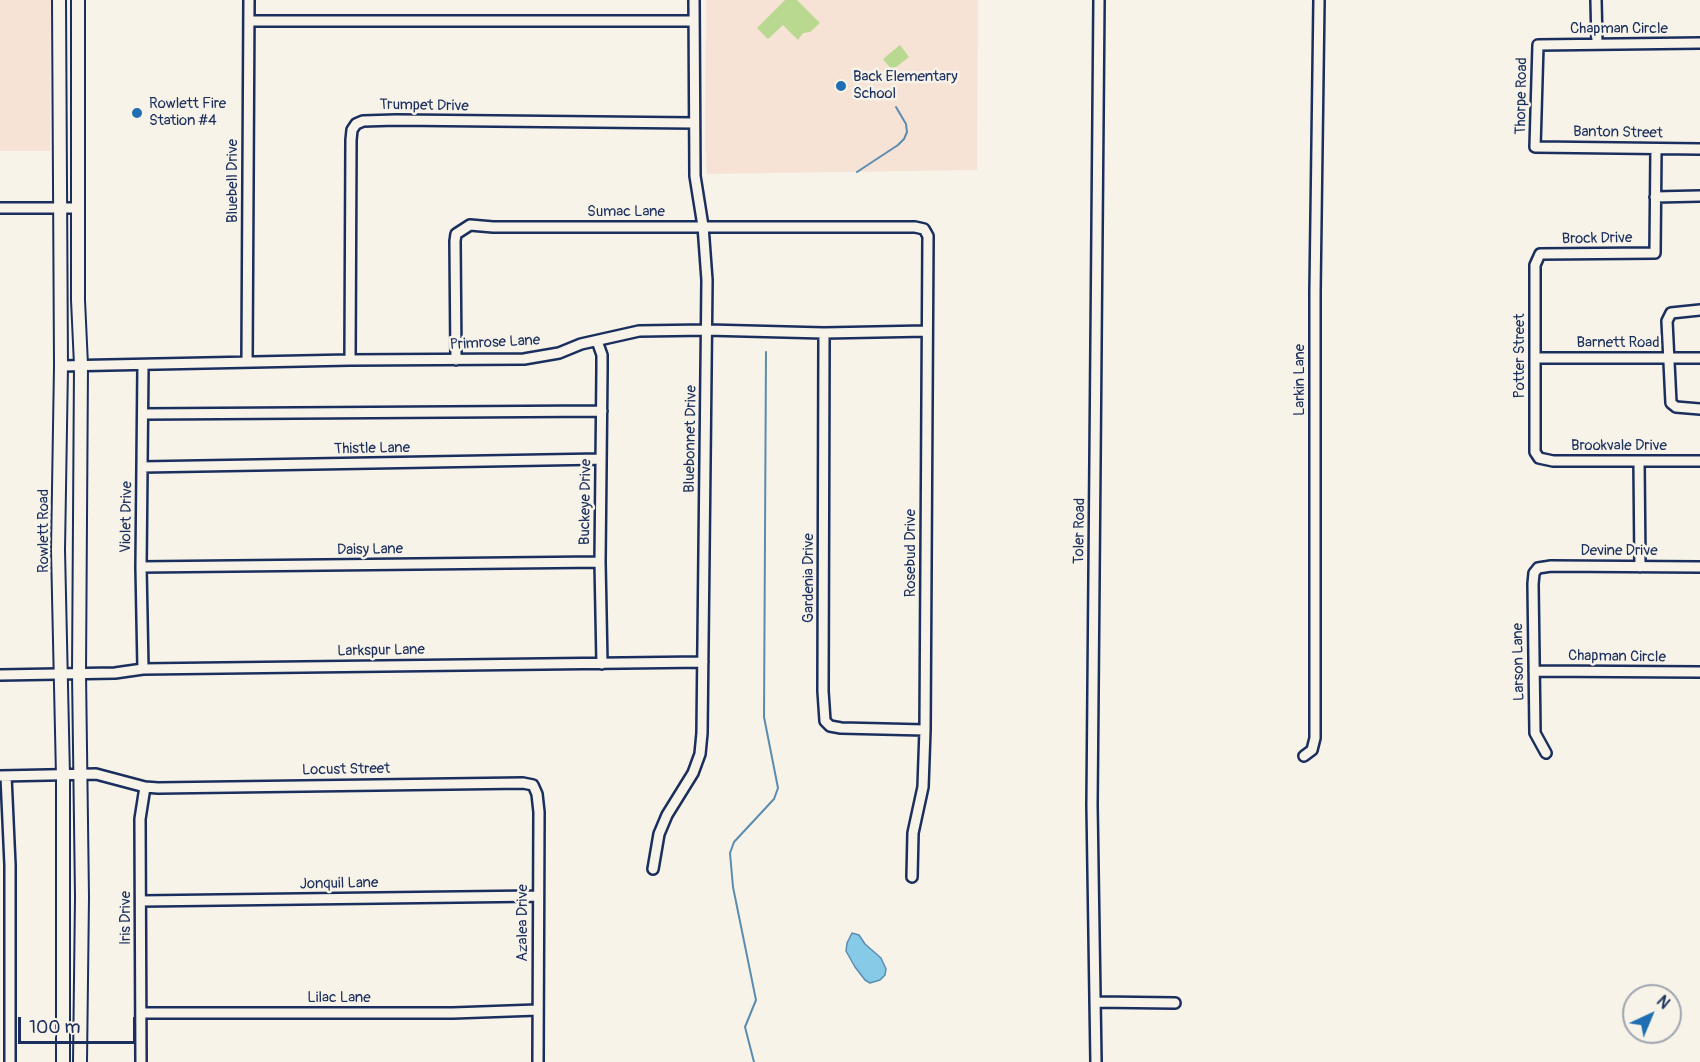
<!DOCTYPE html>
<html>
<head>
<meta charset="utf-8">
<style>
	body { margin:0 }
	#map { position:relative; width:1700px; height:1062px; overflow:hidden; background:#f7f3e8; font-family:Pangolin,sans-serif }
	canvas { display:block }
	.north { position:absolute; left:1622px; top:984px; width:60px; height:60px; box-sizing:border-box; background:#f7f3e8; border:2px solid #9fa5b1; border-radius:50%; rotate:44deg; font-size:16px; font-weight:700; line-height:24px; text-align:center; color:#1b2f5e }
	.north::after { content:''; display:block; margin:auto; width:21px; height:27px; background:#1f6fb2; clip-path:polygon(50% 0,100% 100%,50% 72%,0 100%) }
	.scale { position:absolute; left:18px; top:1017px; width:118px; height:27px; box-sizing:border-box; border:3px solid #1b2f5e; border-top:0; padding-left:8px; font-size:18px; line-height:21px; white-space:nowrap; color:#1b2f5e; -webkit-text-stroke:4px #f7f3e8; paint-order:stroke }
</style>
</head>
<body>
<div id="map">
<canvas width="1700" height="1062"></canvas>
<div class="north">N</div>
<div class="scale">100 m</div>
</div>
<script>
const ctx = document.querySelector('canvas').getContext('2d');
ctx.lineJoin = 'round';
function fillPath(path, color) { ctx.fillStyle = color; ctx.fill(path, 'evenodd'); }
const poly = rows => new Path2D(rows.map(r => 'M' + r).join(''));
function stroke(path, color, width, dash) { ctx.strokeStyle = color; ctx.lineWidth = width; ctx.lineCap = dash ? 'butt' : 'round'; ctx.setLineDash(dash || []); ctx.stroke(path); }
function drawText(font, color, halo, rows, align = 'center') {
  ctx.font = font + ' Pangolin,sans-serif'; ctx.lineWidth = 5; ctx.setLineDash([]); ctx.textBaseline = 'middle'; ctx.strokeStyle = halo; ctx.fillStyle = color; for (const [text, x, y, turn = 0] of rows) {
    ctx.save(); ctx.translate(x, y); ctx.rotate((+turn || 0) * Math.PI / 180); ctx.textAlign = isNaN(turn) ? turn : align; if (halo) ctx.strokeText(text, 0, 0); ctx.fillText(text, 0, 0); ctx.restore();
  }
}
fillPath(poly([
	[0,0,51,0,50,151,0,151],
	[706,0,978,0,977,170,707,174,705,145]
]), '#f6e3d5');
fillPath(poly([
	[785,0,797,0,820,23,810,32,803,33,798,40,783,25,768,39,757,28],
	[900,45,909,57,892,70,883,59]
]), '#b9d890');
const water = poly([
	[852,933,859,935,865,944,881,958,886,969,885,975,880,980,870,983,865,980,855,967,846,951,847,943,852,933]
]);
fillPath(water, '#86cae7');
stroke(water, '#5b8cb0', 1.5);
stroke(poly([
	[857,172,898,145,904,139,907,132,906,124,896,107],
	[754,1062,745,1027,756,1000,733,887,730,853,734,842,774,799,778,788,764,717,766,352]
]), '#5b8cb0', 2);
const street = poly([
	[1596,0,1597,44],
	[249,21,694,21],
	[1700,43,1538,45,1535,147,1700,149],
	[1656,149,1655,253,1540,254,1535,265,1535,452,1539,458,1553,461,1700,461],
	[1655,197,1700,196],
	[0,208,78,208],
	[1700,310,1671,313,1667,321,1671,403,1676,407,1700,409],
	[824,333,823,691,825,721,830,726,841,728,925,730],
	[597,341,602,355,602,369,600,562,602,664],
	[1536,358,1700,358],
	[350,360,351,140,352,130,356,124,363,121,396,120,694,123],
	[456,360,455,241,456,234,470,225,493,227,915,227,924,229,928,236,925,730,923,787,913,833,912,877],
	[247,362,249,0],
	[61,366,350,360,524,359,559,353,581,344,639,331,707,330,824,333,927,331],
	[143,414,602,411],
	[1639,461,1640,567],
	[142,467,601,459],
	[141,567,600,562],
	[143,669,141,567,143,365],
	[1534,671,1700,672],
	[0,675,115,673,143,669,703,662],
	[1546,753,1535,733,1533,584,1534,573,1538,568,1551,566,1700,567],
	[1304,756,1312,750,1315,738,1315,291,1319,0],
	[0,776,96,774,145,787,158,788,523,783,533,785,537,794,539,812,538,1062],
	[6,776,10,865,10,1062],
	[653,869,659,834,667,815,693,773,700,754,702,733,707,280,703,226,695,176,694,0],
	[141,901,538,896],
	[1096,1002,1175,1003],
	[141,1013,453,1013,537,1010],
	[141,1062,140,819,145,787],
	[1096,1062,1092,805,1099,0]
]);
const secondary = poly([
	[59,0,61,366,58,550,63,776,63,1062],
	[78,0,78,300,81,365,79,673,82,897,80,1062]
]);
stroke(street, '#1b2f5e', 14);
stroke(secondary, '#1b2f5e', 16);
stroke(street, '#f7f3e8', 9);
stroke(secondary, '#f7f3e8', 12);
for (const [x, y, r, color] of [
	[841,86,6,"#1f6fb2"],
	[137,113,6,"#1f6fb2"]
]) { const dot = new Path2D(); dot.arc(x, y, r, 0, 2 * Math.PI); ctx.fillStyle = color; ctx.fill(dot); stroke(dot, '#f7f3e8', 2); }
drawText('15px', '#1b2f5e', '#f7f3e8', [
	["Chapman Circle",1619,29],
	["Thorpe Road",1522,96,-89],
	["Trumpet Drive",424,106,1],
	["Banton Street",1618,133,1],
	["Bluebell Drive",233,181,-90],
	["Sumac Lane",626,212],
	["Brock Drive",1597,239,-1],
	["Primrose Lane",495,343,-3],
	["Barnett Road",1618,343],
	["Potter Street",1520,356,-90],
	["Larkin Lane",1300,380,-90],
	["Bluebonnet Drive",691,439,-89],
	["Brookvale Drive",1619,446],
	["Thistle Lane",372,449,-1],
	["Buckeye Drive",586,502,-89],
	["Violet Drive",127,517,-89],
	["Rowlett Road",44,531,-90],
	["Toler Road",1080,531,-89],
	["Daisy Lane",370,550,-1],
	["Devine Drive",1619,551],
	["Rosebud Drive",911,553,-90],
	["Gardenia Drive",809,578,-90],
	["Larkspur Lane",381,651,-1],
	["Chapman Circle",1617,657,1],
	["Larson Lane",1519,662,-91],
	["Locust Street",346,770,-1],
	["Jonquil Lane",339,884,-1],
	["Iris Drive",126,918,-90],
	["Azalea Drive",523,923,-90],
	["Lilac Lane",339,998]
]);
drawText('15px', '#1b2f5e', '#f7f3e8', [
	["Back Elementary",853,77],
	["School",853,94],
	["Rowlett Fire",149,104],
	["Station #4",149,121]
], 'left');
</script>
</body>
</html>
